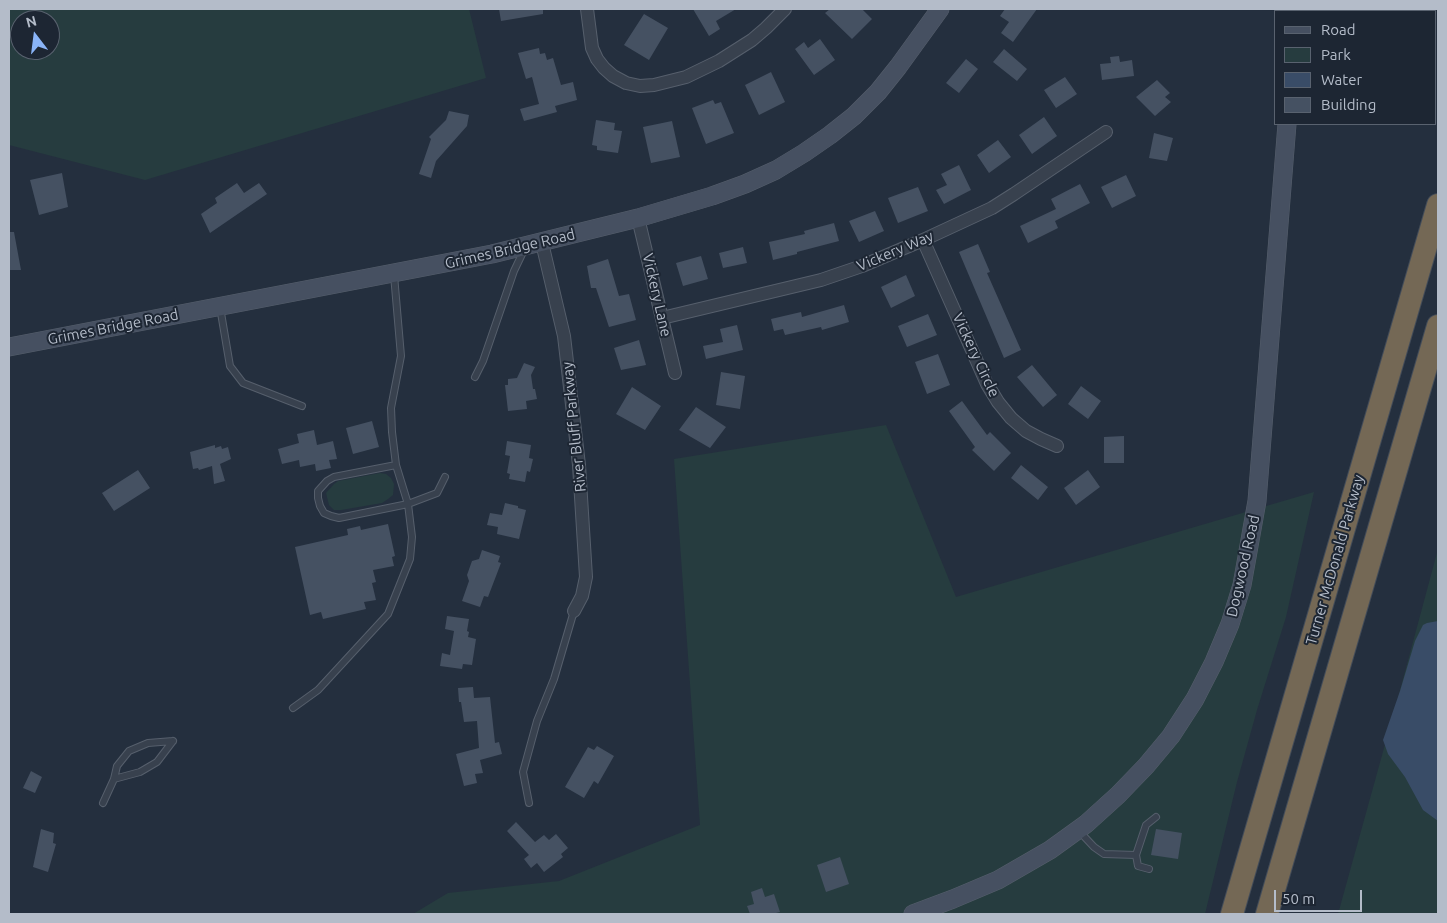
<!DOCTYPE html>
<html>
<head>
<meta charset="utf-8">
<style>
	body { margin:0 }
	#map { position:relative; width:1447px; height:923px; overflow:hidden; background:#242f3e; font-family:Ubuntu,sans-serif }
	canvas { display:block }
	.frame { position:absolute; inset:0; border:10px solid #b4bcc9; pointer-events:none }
	.legend { position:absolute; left:1274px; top:10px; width:162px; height:115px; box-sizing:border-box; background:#1d2633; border:1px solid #59626f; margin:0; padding:6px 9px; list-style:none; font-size:15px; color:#b4bcc9 }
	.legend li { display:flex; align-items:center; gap:10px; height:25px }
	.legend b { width:25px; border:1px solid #59626f }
	.north { position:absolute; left:10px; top:10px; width:50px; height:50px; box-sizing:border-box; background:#1d2633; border:1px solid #59626f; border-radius:50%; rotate:345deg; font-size:14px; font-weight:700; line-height:20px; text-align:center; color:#b4bcc9 }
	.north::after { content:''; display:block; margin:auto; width:18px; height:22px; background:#8ab4f8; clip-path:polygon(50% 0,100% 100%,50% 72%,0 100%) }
	.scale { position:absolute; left:1274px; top:890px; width:88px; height:22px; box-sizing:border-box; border:2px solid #b4bcc9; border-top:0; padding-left:6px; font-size:15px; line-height:18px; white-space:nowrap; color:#b4bcc9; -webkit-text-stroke:4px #1d2633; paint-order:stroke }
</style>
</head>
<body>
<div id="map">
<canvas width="1447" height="923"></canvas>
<div class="frame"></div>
<ul class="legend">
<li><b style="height:6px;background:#465061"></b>Road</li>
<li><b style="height:14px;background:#263c3f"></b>Park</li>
<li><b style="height:14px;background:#394c67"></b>Water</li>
<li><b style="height:14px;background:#455162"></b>Building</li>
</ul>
<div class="north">N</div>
<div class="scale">50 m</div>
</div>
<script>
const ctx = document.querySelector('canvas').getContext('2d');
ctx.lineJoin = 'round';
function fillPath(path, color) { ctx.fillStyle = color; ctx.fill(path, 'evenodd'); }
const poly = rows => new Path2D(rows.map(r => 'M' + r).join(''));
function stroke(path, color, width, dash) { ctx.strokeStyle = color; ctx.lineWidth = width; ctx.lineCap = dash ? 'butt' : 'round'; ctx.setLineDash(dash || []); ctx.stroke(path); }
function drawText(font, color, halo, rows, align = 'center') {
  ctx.font = font + ' Ubuntu,sans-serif'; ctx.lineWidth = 4; ctx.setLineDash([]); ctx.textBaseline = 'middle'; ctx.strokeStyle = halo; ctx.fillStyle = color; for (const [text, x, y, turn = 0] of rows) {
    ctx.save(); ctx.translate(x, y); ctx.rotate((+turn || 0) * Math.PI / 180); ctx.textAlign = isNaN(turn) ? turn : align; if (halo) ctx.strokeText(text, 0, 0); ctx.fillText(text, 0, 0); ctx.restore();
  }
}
fillPath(poly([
	[9,9,469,9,486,78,145,180,9,145],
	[20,20,50,20,50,50,20,50],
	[886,425,956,597,1314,492,1286,617,1257,710,1237,782,1205,914,413,914,448,893,559,881,700,825,674,459],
	[380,473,386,474,391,478,394,484,393,495,388,499,382,503,341,510,334,510,329,505,326,493,334,484,338,481],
	[1438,549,1438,914,1338,914,1399,694]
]), '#263c3f');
fillPath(poly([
	[1438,621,1438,821,1423,810,1405,777,1388,754,1383,740,1400,691,1415,641,1423,625,1427,623]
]), '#394c67');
fillPath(poly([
	[499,9,543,9,543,14,501,21],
	[693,9,736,9,716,21,720,29,709,36],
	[830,9,862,9,872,19,852,39,825,13],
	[1005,9,1037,9,1013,42,1001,33,1009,22,1000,16],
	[644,14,668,28,649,60,624,45],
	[820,39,835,60,814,75,795,49,804,42,808,48],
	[539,48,540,54,545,53,547,60,553,58,561,85,573,82,577,100,555,106,557,112,524,121,520,109,539,104,532,77,526,79,518,53],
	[1004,49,1027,69,1017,81,993,62],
	[1119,56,1120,62,1132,60,1134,76,1102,80,1100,64,1111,63,1110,57],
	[966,59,978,69,959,93,946,83],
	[771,72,785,102,759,115,745,85],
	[1065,77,1077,94,1056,108,1044,90],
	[1157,80,1170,93,1165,97,1171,102,1155,116,1136,97],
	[713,100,715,104,721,102,734,133,706,144,692,108],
	[449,111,469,115,467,126,436,161,431,178,419,174,431,139,429,137,446,120],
	[1044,117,1057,136,1032,154,1019,135],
	[596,120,615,123,614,130,622,131,618,153,597,150,597,146,592,145],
	[672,121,680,157,651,163,643,127],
	[1154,133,1173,138,1167,161,1149,158],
	[998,140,1011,157,989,173,977,155],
	[959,165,971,190,944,204,936,190,947,185,941,174],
	[62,173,68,207,39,215,30,180],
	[1126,175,1136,196,1112,208,1101,187],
	[237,183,244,193,259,183,267,194,210,233,201,214,217,203,215,198],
	[1080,184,1090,203,1055,221,1058,228,1028,243,1020,226,1056,209,1051,199],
	[918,187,928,211,898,223,888,198],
	[875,211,884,231,859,242,849,221],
	[834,223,839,241,797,252,797,254,773,260,769,242,805,234,804,231],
	[9,232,14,232,21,270,9,270],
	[978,244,990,272,987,273,1021,350,1004,358,959,252],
	[743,247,747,263,723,268,719,253],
	[701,256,708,279,683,286,676,263],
	[608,259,619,296,629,294,636,320,609,327,596,288,591,288,587,266],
	[906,275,915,296,891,308,881,287],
	[844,305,849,322,822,330,821,327,785,335,783,329,774,331,771,319,801,312,802,317],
	[928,314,937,335,907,347,898,326],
	[737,325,743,350,706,359,703,346,723,342,720,329],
	[639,340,646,365,621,370,614,348],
	[938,354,950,385,927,394,915,362],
	[524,363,535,367,531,375,533,389,535,389,537,399,526,401,527,409,508,411,505,385,508,385,508,379,517,378],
	[1032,365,1057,395,1043,407,1017,377],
	[721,372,745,376,740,409,716,405],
	[1081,386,1101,401,1088,419,1068,404],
	[632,387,661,406,645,430,616,414],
	[962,401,987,435,990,432,1011,453,994,471,972,450,975,447,949,411],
	[696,407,726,427,710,448,679,430],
	[372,421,379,447,353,454,346,428],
	[314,430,317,445,333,441,337,459,329,460,331,468,316,471,315,464,300,467,299,460,282,464,278,449,299,443,297,434],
	[1124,436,1124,463,1104,463,1104,437],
	[507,441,531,445,529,458,533,459,530,472,527,471,525,482,509,479,510,474,507,473,510,456,505,455],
	[215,445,215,448,221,446,222,449,228,447,231,459,220,464,225,481,214,484,212,466,199,470,198,468,193,469,190,452],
	[1021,465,1048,487,1038,500,1011,478],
	[138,470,150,488,114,511,102,493],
	[1088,470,1100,487,1076,505,1064,488],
	[505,503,518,506,518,508,526,510,519,539,497,534,498,527,487,525,490,513,502,515],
	[388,524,395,556,392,557,394,566,373,570,376,582,372,583,376,600,364,602,366,609,323,619,321,612,310,615,295,547,348,535,347,529,360,526,361,530],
	[482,550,500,556,498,562,501,563,488,597,484,596,480,607,462,601,469,581,467,575,472,561,479,559],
	[447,616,469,619,467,631,469,632,468,637,476,639,472,665,463,664,462,669,440,666,442,653,450,655,454,631,445,629],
	[473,687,474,698,490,697,495,743,499,742,502,754,480,760,483,773,475,774,477,783,464,786,456,754,479,748,477,721,464,722,461,702,459,702,458,688],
	[597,746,614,756,598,784,594,781,584,798,565,787,588,747,594,750],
	[31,771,42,777,35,793,23,788],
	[516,822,535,842,544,835,549,840,556,834,568,848,561,854,563,857,544,872,537,863,531,868,524,859,529,855,507,831],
	[41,829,54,833,53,843,56,844,48,872,33,867],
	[1156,829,1182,833,1178,859,1151,855],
	[840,857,849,884,826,892,817,865],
	[762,888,765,897,774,894,780,912,772,914,750,914,747,906,754,904,751,892]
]), '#455162');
const lane = poly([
	[220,307,230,366,243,383,302,406],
	[475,377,483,361,514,271,524,250],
	[396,465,334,477,327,481,318,491,318,498,320,506,324,513,331,516,339,518,408,504,437,493,445,477],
	[293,708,318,690,388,614,410,559,412,537,408,504,396,465,392,432,391,408,401,356,394,275],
	[114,779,140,772,157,762,173,741],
	[103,803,114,779,117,766,129,751,148,743,173,741],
	[529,803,523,772,537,721,554,679,574,611],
	[1079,831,1094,847,1104,854,1136,855,1146,825,1156,817],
	[1136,855,1138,866,1149,869]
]);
const street = poly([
	[587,9,592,48,597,59,604,68,613,76,626,83,640,86,654,85,686,77,719,61,752,40,766,28,785,9],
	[638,218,675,373],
	[923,240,987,384,998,402,1011,418,1026,431,1041,439,1057,446],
	[542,243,564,336,579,465,586,577,582,596,574,611],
	[662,318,821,280,862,266,923,240,992,208,1014,194,1106,132]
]);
const secondary = poly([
	[1297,11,1297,9],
	[9,347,492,254,638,218,712,196,745,184,776,170,804,153,830,135,854,116,878,92,898,67,940,9],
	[913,914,953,899,998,880,1050,850,1086,824,1118,795,1146,766,1171,736,1195,699,1214,662,1230,624,1242,585,1257,501,1287,124]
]);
const highway = poly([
	[1232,914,1438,205],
	[1267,914,1438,326]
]);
stroke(lane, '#565f6c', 8);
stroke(street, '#565f6c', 14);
stroke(secondary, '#565f6c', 19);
stroke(highway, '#434c59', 24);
stroke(lane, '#38414e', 6);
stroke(street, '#38414e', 12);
stroke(secondary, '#465061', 18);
stroke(highway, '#746855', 22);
drawText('15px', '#b4bcc9', '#1d2633', [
	["Grimes Bridge Road",510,249,-13],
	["Vickery Way",895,251,-23],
	["Vickery Lane",657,295,77],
	["Grimes Bridge Road",113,327,-11],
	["Vickery Circle",976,355,65],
	["River Bluff Parkway",574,427,-96],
	["Turner McDonald Parkway",1335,560,-74],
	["Dogwood Road",1243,566,-77]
]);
</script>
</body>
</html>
